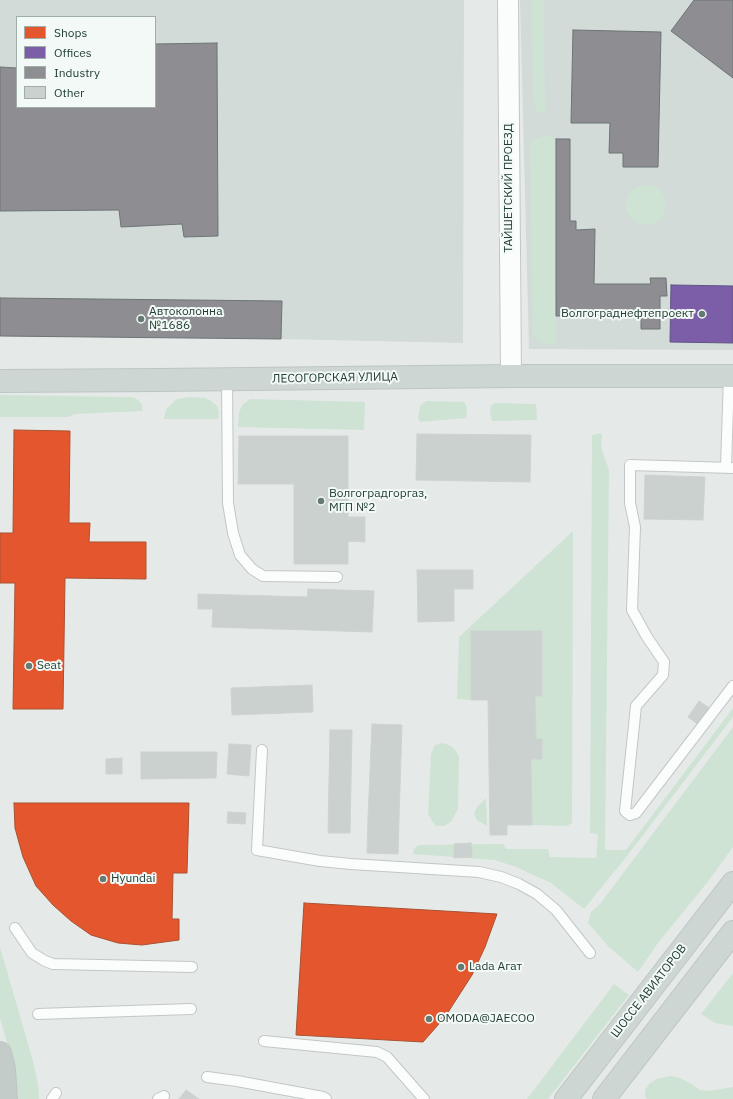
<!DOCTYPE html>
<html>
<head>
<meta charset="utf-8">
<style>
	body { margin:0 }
	#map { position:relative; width:733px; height:1099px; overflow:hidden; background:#e5eae8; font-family:"IBM Plex Sans",sans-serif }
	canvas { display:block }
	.legend { position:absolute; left:16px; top:16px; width:140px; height:92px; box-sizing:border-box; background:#f3f9f6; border:1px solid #9faea9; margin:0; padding:5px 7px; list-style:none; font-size:12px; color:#223e35 }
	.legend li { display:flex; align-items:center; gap:8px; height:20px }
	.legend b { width:20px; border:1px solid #9faea9 }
</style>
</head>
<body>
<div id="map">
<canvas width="733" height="1099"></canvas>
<ul class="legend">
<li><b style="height:11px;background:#e4572e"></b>Shops</li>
<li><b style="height:11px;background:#7b5ea7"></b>Offices</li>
<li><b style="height:11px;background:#8d8d92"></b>Industry</li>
<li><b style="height:11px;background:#cbd1ce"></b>Other</li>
</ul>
</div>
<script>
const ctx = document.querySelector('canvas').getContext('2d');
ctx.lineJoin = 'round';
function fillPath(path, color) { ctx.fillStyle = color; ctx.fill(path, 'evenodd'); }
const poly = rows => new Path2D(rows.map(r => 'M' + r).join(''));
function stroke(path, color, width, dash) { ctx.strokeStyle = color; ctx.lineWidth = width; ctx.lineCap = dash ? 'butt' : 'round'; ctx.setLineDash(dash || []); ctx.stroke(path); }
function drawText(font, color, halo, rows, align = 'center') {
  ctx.font = font + ' "IBM Plex Sans",sans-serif'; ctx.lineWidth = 4; ctx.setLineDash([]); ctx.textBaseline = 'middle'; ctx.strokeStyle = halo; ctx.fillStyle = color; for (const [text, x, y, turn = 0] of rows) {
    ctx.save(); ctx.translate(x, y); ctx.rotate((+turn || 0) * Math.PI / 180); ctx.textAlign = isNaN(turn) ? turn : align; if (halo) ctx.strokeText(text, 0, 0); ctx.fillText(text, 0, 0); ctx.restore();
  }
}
fillPath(poly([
	[0,0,464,0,463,343,281,339,0,336],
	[17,17,155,17,155,107,17,107],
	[520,0,733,0,733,350,529,349]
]), '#d2dbd7');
fillPath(poly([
	[533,0,544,0,545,115,536,110,533,99,532,2],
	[550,135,554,139,556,344,539,343,533,335,530,143,540,137],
	'626 205a20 20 0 1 1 40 0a20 20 0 1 1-40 0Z',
	[0,395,129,397,135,398,139,401,142,405,142,411,75,414,68,417,0,417],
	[189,397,205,398,211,401,217,406,219,412,218,419,164,419,166,410,171,404,177,399],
	[250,399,365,402,364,430,238,427,239,412,243,404],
	[426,401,464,402,467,407,466,418,420,422,418,418,420,406],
	[494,403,536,404,537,420,492,421,490,413,491,406],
	[602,433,601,447,609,470,605,850,626,850,733,708,733,717,627,856,584,909,551,883,516,867,495,860,413,854,414,849,418,845,503,844,506,849,548,849,550,857,596,858,598,834,590,833,592,435],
	[573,531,572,823,567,826,532,825,531,759,542,759,542,739,536,739,535,696,542,695,542,631,471,631,471,700,457,699,459,637],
	[733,727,733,847,710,879,658,943,638,972,609,947,588,923,591,912,600,904],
	[443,743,451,746,456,751,459,757,458,809,451,822,444,826,436,826,432,821,428,814,431,754,435,745],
	[486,798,487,826,477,820,474,814,477,807],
	[0,947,33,1061,38,1084,39,1099,18,1099,15,1071,0,1018],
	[733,973,733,1026,715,1023,701,1014],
	[614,984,629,995,548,1099,527,1099],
	[670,1076,680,1078,690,1083,700,1090,709,1091,733,1087,733,1099,647,1099,645,1096,645,1090,650,1083,657,1079]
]), '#cee3d4');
const shops = poly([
	[14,430,70,431,69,523,90,523,89,542,146,542,146,579,65,578,63,709,13,709,15,583,0,583,0,533,13,533,14,430],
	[14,803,189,803,187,873,173,873,172,919,179,919,179,940,142,945,118,943,91,935,71,921,53,905,36,886,23,857,18,839,15,828,14,803],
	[304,903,497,914,485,947,472,975,445,1017,423,1042,296,1035,304,903]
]);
fillPath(shops, '#e4572e');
stroke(shops, '#aa5030', 1);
const offices = poly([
	[671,285,733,286,733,343,670,342,671,285]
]);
fillPath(offices, '#7b5ea7');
stroke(offices, '#605485', 1);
const industry = poly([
	[694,0,733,0,733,78,671,31,694,0],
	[573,30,661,32,658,167,623,167,623,153,609,153,610,123,571,123,573,30],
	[217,43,218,236,184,237,182,224,121,227,119,210,0,211,0,67,17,68,17,107,155,107,155,44,217,43],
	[556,139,570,139,570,221,576,221,576,230,595,229,594,284,651,284,650,278,666,278,667,296,660,296,660,329,641,329,641,315,556,316,556,139],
	[0,298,282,301,281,339,0,336,0,298]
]);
fillPath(industry, '#8d8d92');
stroke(industry, '#6d7576', 1);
const building = poly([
	[417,434,531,435,530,482,416,480,417,434],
	[239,436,348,436,348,517,365,517,365,542,348,541,348,564,294,564,294,484,238,484,239,436],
	[645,475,705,477,703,520,644,519,645,475],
	[417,570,473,570,473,589,454,589,454,621,418,622,417,570],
	[308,589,374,591,372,632,212,627,213,609,198,609,198,594,307,597,308,589],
	[471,631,542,631,542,696,535,696,536,739,542,739,542,759,531,759,532,825,507,825,507,835,490,835,488,700,471,700,471,631],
	[312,685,313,712,232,715,231,688,312,685],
	[699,701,711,709,699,725,688,717,699,701],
	[372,724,402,725,399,819,368,818,372,724],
	[330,730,352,730,350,833,328,833,330,730],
	[229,744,251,745,249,776,227,774,229,744],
	[141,752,217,752,216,778,141,779,141,752],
	[122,758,122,774,106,774,106,759,122,758],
	[228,812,246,813,245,824,227,823,228,812],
	[368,818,399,819,398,854,367,853,368,818],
	[471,843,472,857,454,858,454,844,471,843],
	[186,1090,199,1099,179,1099,186,1090]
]);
fillPath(building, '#cbd1ce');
stroke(building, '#cdd3d0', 1);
const service = poly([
	[227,379,228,503,233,533,240,555,252,569,263,576,337,577],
	[726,467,729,376],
	[733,468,630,465,630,503,635,527,632,610,647,637,664,662,663,675,636,706,625,811,630,815,636,813,733,686],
	[262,750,257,850,320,861,351,864,479,872,501,877,519,884,537,894,556,910,590,953],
	[15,928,32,953,45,961,53,964,192,967],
	[38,1014,191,1009],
	[264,1041,377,1052,387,1057,424,1099],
	[207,1077,237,1081,323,1097,326,1099],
	[52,1099,56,1093],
	[158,1099,164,1096]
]);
const minor = poly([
	[508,0,511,376]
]);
const primary = poly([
	[0,381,159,380,511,376,733,376],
	[566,1099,733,883],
	[604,1099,733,932]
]);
const trunk = poly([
	[0,1053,4,1069,6,1099]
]);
stroke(service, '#c2c7c5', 12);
stroke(minor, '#c2c7c5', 22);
stroke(primary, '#bdc6c3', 24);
stroke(trunk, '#bdc6c3', 24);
stroke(service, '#fbfcfc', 10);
stroke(minor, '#fbfcfc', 20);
stroke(primary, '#ced6d4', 22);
stroke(trunk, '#c4ccca', 22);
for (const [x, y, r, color] of [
	[702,314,4,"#667a74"],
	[141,319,4,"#667a74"],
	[321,501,4,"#667a74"],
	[29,666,4,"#667a74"],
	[103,879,4,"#667a74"],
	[461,967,4,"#667a74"],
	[429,1019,4,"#667a74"]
]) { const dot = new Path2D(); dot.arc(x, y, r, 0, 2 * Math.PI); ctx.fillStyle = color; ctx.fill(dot); stroke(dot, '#f3f9f6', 1.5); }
drawText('12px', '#223e35', '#f3f9f6', [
	["ТАЙШЕТСКИЙ ПРОЕЗД",509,188,-90],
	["ЛЕСОГОРСКАЯ УЛИЦА",335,378,-1],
	["ШОССЕ АВИАТОРОВ",649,991,-52]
]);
drawText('12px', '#223e35', '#f3f9f6', [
	["Автоколонна",149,312],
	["№1686",149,326],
	["Волгограднефтепроект",694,314,"right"],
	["Волгоградгоргаз,",329,494],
	["МГП №2",329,508],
	["Seat",37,666],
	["Hyundai",111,879],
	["Lada Агат",469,967],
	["OMODA@JAECOO",437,1019]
], 'left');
</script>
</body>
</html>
